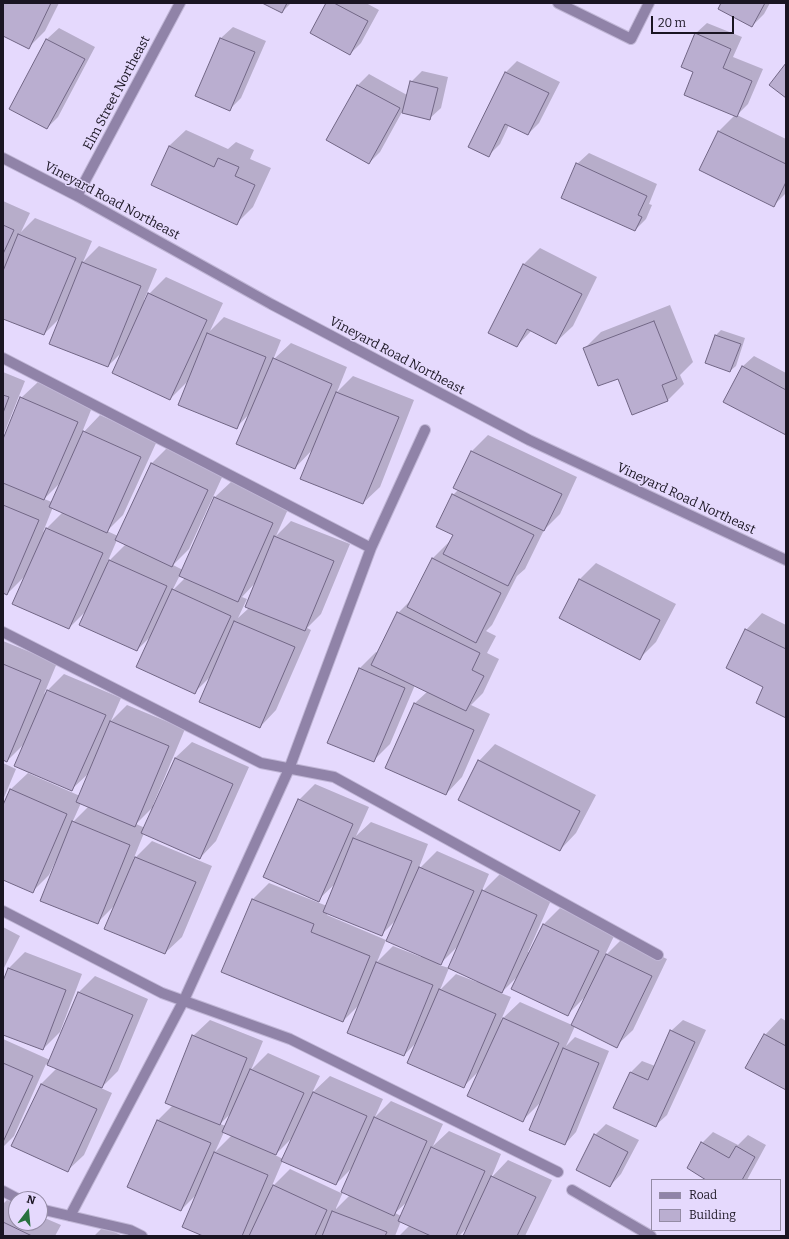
<!DOCTYPE html>
<html>
<head>
<meta charset="utf-8">
<style>
	body { margin:0 }
	#map { position:relative; width:789px; height:1239px; overflow:hidden; background:#e5d9fd; font-family:Bitter,serif }
	canvas { display:block }
	.frame { position:absolute; inset:0; border:4px solid #1a1522; pointer-events:none }
	.legend { position:absolute; left:651px; top:1179px; width:130px; height:52px; box-sizing:border-box; background:#e5d9fd; border:1px solid #948ba5; margin:0; padding:5px 7px; list-style:none; font-size:12px; color:#1a1522 }
	.legend li { display:flex; align-items:center; gap:8px; height:20px }
	.legend b { width:20px; border:1px solid #948ba5 }
	.north { position:absolute; left:8px; top:1191px; width:40px; height:40px; box-sizing:border-box; background:#e5d9fd; border:1px solid #948ba5; border-radius:50%; rotate:16deg; font-size:11px; font-weight:700; line-height:16px; text-align:center; color:#1a1522 }
	.north::after { content:''; display:block; margin:auto; width:14px; height:18px; background:#27713e; clip-path:polygon(50% 0,100% 100%,50% 72%,0 100%) }
	.scale { position:absolute; left:651px; top:16px; width:83px; height:18px; box-sizing:border-box; border:2px solid #1a1522; border-top:0; padding-left:5px; font-size:12px; line-height:14px; white-space:nowrap; color:#1a1522; -webkit-text-stroke:3px #e5d9fd; paint-order:stroke }
</style>
</head>
<body>
<div id="map">
<canvas width="789" height="1239"></canvas>
<div class="frame"></div>
<ul class="legend">
<li><b style="height:5px;background:#9083a8"></b>Road</li>
<li><b style="height:11px;background:#baaed0"></b>Building</li>
</ul>
<div class="north">N</div>
<div class="scale">20 m</div>
</div>
<script>
const ctx = document.querySelector('canvas').getContext('2d');
ctx.lineJoin = 'round';
function fillPath(path, color) { ctx.fillStyle = color; ctx.fill(path, 'evenodd'); }
const poly = rows => new Path2D(rows.map(r => 'M' + r).join(''));
function stroke(path, color, width, dash) { ctx.strokeStyle = color; ctx.lineWidth = width; ctx.lineCap = dash ? 'butt' : 'round'; ctx.setLineDash(dash || []); ctx.stroke(path); }
function drawText(font, color, halo, rows, align = 'center') {
  ctx.font = font + ' Bitter,serif'; ctx.lineWidth = 3; ctx.setLineDash([]); ctx.textBaseline = 'middle'; ctx.strokeStyle = halo; ctx.fillStyle = color; for (const [text, x, y, turn = 0] of rows) {
    ctx.save(); ctx.translate(x, y); ctx.rotate((+turn || 0) * Math.PI / 180); ctx.textAlign = isNaN(turn) ? turn : align; if (halo) ctx.strokeText(text, 0, 0); ctx.fillText(text, 0, 0); ctx.restore();
  }
}
fillPath(poly([
	[3,3,59,3,45,31,29,47,3,35],
	[264,3,291,3,282,12],
	[327,3,366,3,379,10,361,43,350,54],
	[722,3,770,3,764,14,752,26],
	[707,23,742,37,733,57,763,69,748,104,737,115,786,139,786,193,774,205,700,170,719,131,735,115,694,72,695,34],
	[233,27,266,41,241,98,230,109,197,95,221,38],
	[59,28,95,47,58,117,47,128,11,108,47,39],
	[517,61,560,82,539,123,528,134,509,125,500,144,488,156,469,146,506,72],
	[422,71,448,77,441,108,429,119,402,112,380,152,369,163,328,140,358,85,369,74,407,95,411,82],
	[186,130,228,149,236,142,254,150,250,159,271,168,253,207,237,223,169,146],
	[589,153,657,184,649,204,652,205,646,219,635,230,577,164],
	[3,201,30,213,21,232,35,218,92,241,83,262,99,246,157,269,144,300,146,301,149,294,166,277,223,303,210,331,224,317,281,340,273,360,291,343,347,367,337,392,353,376,414,400,380,487,363,503,313,449,295,468,250,413,236,428,189,380,170,399,123,351,108,366,61,317,44,334,3,318],
	[540,248,597,277,573,326,556,342,532,330,517,346,523,265],
	[670,305,693,362,680,375,684,384,667,401,618,378,585,348,601,332],
	[721,330,745,338,736,366,730,371,706,362,716,335],
	[754,356,786,373,786,434,742,367],
	[3,372,25,381,3,436],
	[38,382,93,405,81,435,100,415,157,441,123,515,107,531,118,536,152,463,168,447,224,473,189,549,173,565,183,570,215,497,232,481,289,507,276,536,291,521,350,544,321,614,307,628,311,630,276,710,260,727,212,675,194,693,152,635,137,650,87,610,69,628,25,576,7,594,3,592,3,441,21,398],
	[61,482,52,502,44,499],
	[53,507,63,512,43,532],
	[117,540,126,544,107,563],
	[180,575,186,577,174,589,173,589],
	[256,582,249,608,238,618,247,599,242,597],
	[488,435,577,477,560,514,544,530,525,569,517,576,492,625,486,631,496,636,487,653,499,659,483,693,471,705,490,714,462,777,446,794,414,704,428,691,415,685,390,744,373,761,329,742,360,668,376,652,379,653,398,613,413,598,433,558,449,542,454,534,453,495,459,489,455,487,472,451],
	[596,563,676,604,656,642,639,659,560,618,580,579],
	[762,613,786,625,786,717,765,686,746,630],
	[3,641,57,663,44,694,64,674,121,698,111,721,127,705,185,729,153,805,154,806,136,824,145,828,175,758,192,742,249,767,216,841,200,858,144,833,133,860,152,841,212,866,182,937,165,953,115,905,97,923,58,861,56,860,49,875,33,891,3,878,3,808,11,789,28,773,80,796,90,772,72,789,25,743,7,761,3,759],
	[81,803,89,806,72,823],
	[495,744,596,795,576,833,560,850,479,761],
	[3,763,16,769,3,800],
	[315,784,369,807,356,836,371,822,428,844,418,870,437,851,489,874,481,893,500,874,552,898,528,952,530,953,544,924,560,908,615,934,604,957,623,938,667,959,633,1030,616,1046,575,1026,566,1046,575,1037,609,1051,576,1132,565,1144,542,1101,523,1120,479,1071,463,1087,418,1041,404,1055,360,1004,343,1021,253,899,269,883,327,906,337,882,318,900,299,800],
	[328,913,382,934,396,920,422,955,421,957,393,946,377,962,386,940,327,915],
	[459,945,477,981,477,982,456,974,440,990,449,968,439,965],
	[520,974,567,1015,586,996,572,1025,520,1002,501,1020,511,997,501,993],
	[3,927,20,936,3,970],
	[25,952,82,974,60,1032,43,1049,3,1034,3,983,9,968],
	[95,976,148,999,118,1071,101,1088,112,1093,84,1155,67,1171,41,1084,57,1068,46,1064,14,1136,3,1147,3,1039,50,1060,79,992],
	[781,1018,786,1021,786,1089,765,1035],
	[210,1020,263,1041,251,1070,268,1053,320,1076,312,1093,330,1076,383,1099,375,1117,391,1101,443,1124,433,1146,449,1131,501,1154,491,1178,508,1160,552,1180,525,1236,464,1236,468,1227,459,1236,399,1236,410,1225,401,1221,395,1236,250,1236,251,1234,249,1236,205,1236,198,1193,181,1210,129,1187,158,1120,173,1105,193,1036],
	[233,1111,226,1126,220,1124],
	[224,1132,232,1135,215,1152],
	[293,1137,283,1159,275,1155],
	[283,1160,336,1184,352,1168,341,1193,290,1169,271,1188],
	[343,1192,350,1195,336,1209,336,1208],
	[408,1201,401,1216,395,1213],
	[683,1020,706,1030,667,1115,655,1126,615,1107,631,1072,642,1061,655,1066,671,1031],
	[606,1124,639,1140,621,1174,610,1186,595,1135],
	[713,1132,738,1145,748,1135,766,1145,747,1180,707,1180,702,1143],
	[7,1200,16,1204,16,1223,40,1223,40,1216,61,1225,55,1236,3,1236,3,1204],
	[103,1227,123,1236,94,1236]
]), '#0003');
const building = poly([
	[3,3,51,3,29,49,3,36,3,3],
	[262,3,287,3,282,13,262,3],
	[326,3,334,3,368,21,350,55,310,33,326,3],
	[721,3,765,3,752,27,718,9,721,3],
	[695,33,731,49,723,68,752,81,737,117,684,95,693,72,681,67,695,33],
	[220,38,255,52,230,111,195,96,220,38],
	[46,39,85,59,47,129,9,109,46,39],
	[786,63,786,98,769,85,786,63],
	[505,72,549,93,528,135,505,124,489,157,468,147,505,72],
	[410,81,438,88,430,120,402,113,410,81],
	[357,85,400,108,369,164,326,140,357,85],
	[718,131,786,164,786,182,774,207,699,170,718,131],
	[169,146,214,167,218,158,239,167,235,176,255,185,237,225,151,185,169,146],
	[576,163,647,196,638,215,642,217,635,231,561,198,576,163],
	[3,225,14,230,3,254,3,225],
	[18,234,76,258,44,335,3,319,3,271,18,234],
	[82,262,141,286,108,367,49,344,82,262],
	[523,264,582,294,556,344,527,329,517,347,488,333,523,264],
	[148,293,207,320,170,400,112,373,148,293],
	[654,321,677,379,662,385,668,401,632,415,618,379,598,386,583,348,654,321],
	[207,333,266,357,237,429,178,405,207,333],
	[715,335,741,344,730,372,705,363,715,335],
	[273,358,332,384,295,469,236,444,273,358],
	[742,366,786,390,786,435,723,402,742,366],
	[336,392,399,417,363,504,300,479,336,392],
	[3,395,9,397,3,413,3,395],
	[20,397,78,422,44,500,3,483,3,439,20,397],
	[83,431,141,457,107,533,49,507,83,431],
	[471,451,562,494,544,531,453,488,471,451],
	[151,463,208,490,172,567,115,540,151,463],
	[452,494,534,535,508,586,443,554,453,535,436,527,452,494],
	[214,497,273,523,238,602,179,576,214,497],
	[3,505,39,520,7,595,3,593,3,505],
	[46,528,103,553,69,629,12,604,46,528],
	[274,536,334,561,305,631,245,607,274,536],
	[432,558,501,593,476,643,407,607,432,558],
	[109,560,167,586,137,651,79,625,109,560],
	[579,579,660,620,640,660,559,618,579,579],
	[172,589,231,616,195,694,136,667,172,589],
	[397,612,480,653,472,670,484,676,466,711,371,665,397,612],
	[234,621,295,647,260,728,199,702,234,621],
	[745,629,786,649,786,718,756,703,763,687,726,668,745,629],
	[3,664,41,680,7,762,3,760,3,664],
	[359,668,405,688,374,762,327,743,359,668],
	[47,690,106,715,72,791,14,766,47,690],
	[414,703,474,730,446,795,385,768,414,703],
	[110,721,169,746,135,827,76,802,110,721],
	[175,758,233,784,200,859,141,833,175,758],
	[478,760,580,811,560,851,458,800,478,760],
	[10,789,67,814,33,893,3,880,3,805,10,789],
	[298,799,353,824,319,902,263,877,298,799],
	[72,821,130,845,98,924,40,901,72,821],
	[353,838,412,861,382,936,323,912,353,838],
	[135,857,196,882,165,954,104,929,135,857],
	[419,867,474,891,441,965,386,941,419,867],
	[482,890,537,915,502,993,448,968,482,890],
	[252,899,314,924,311,932,370,956,343,1022,221,972,252,899],
	[543,924,599,951,568,1016,511,989,543,924],
	[606,954,652,976,617,1048,571,1025,606,954],
	[376,962,433,985,404,1056,347,1033,376,962],
	[8,968,66,990,43,1050,3,1035,3,981,8,968],
	[439,989,496,1014,464,1088,407,1063,439,989],
	[78,992,133,1015,102,1088,47,1065,78,992],
	[503,1018,559,1043,523,1122,467,1096,503,1018],
	[670,1030,695,1042,656,1127,613,1108,630,1072,648,1080,670,1030],
	[764,1034,786,1046,786,1090,745,1068,764,1034],
	[192,1035,247,1058,220,1125,165,1103,192,1035],
	[563,1048,599,1063,565,1145,529,1130,563,1048],
	[3,1063,33,1076,3,1142,3,1063],
	[250,1069,304,1093,276,1155,222,1132,250,1069],
	[41,1084,97,1109,68,1172,11,1146,41,1084],
	[313,1092,367,1116,336,1185,281,1161,313,1092],
	[374,1117,427,1141,394,1216,341,1192,374,1117],
	[157,1120,211,1143,181,1211,127,1187,157,1120],
	[594,1134,628,1152,610,1187,576,1170,594,1134],
	[701,1142,729,1158,736,1146,755,1157,742,1180,706,1180,687,1168,701,1142],
	[431,1147,485,1171,456,1236,431,1236,398,1221,431,1147],
	[214,1152,268,1175,242,1236,203,1236,182,1227,214,1152],
	[491,1176,536,1197,517,1236,463,1236,491,1176],
	[273,1185,327,1210,315,1236,249,1236,273,1185],
	[332,1211,387,1232,385,1236,322,1236,332,1211],
	[3,1222,32,1236,3,1236,3,1222]
]);
fillPath(building, '#baaed0');
stroke(building, '#716685', 1);
const service = poly([
	[3,358,371,548,289,769,184,1000,70,1216],
	[371,548,425,430],
	[3,632,261,763,334,777,658,955],
	[3,911,162,993,290,1039,558,1172],
	[3,1191,18,1199],
	[40,1209,130,1230,142,1236]
]);
const minor = poly([
	[558,3,631,39,649,3],
	[3,158,77,196,271,304,529,440,786,560],
	[77,196,180,3],
	[572,1190,651,1236]
]);
stroke(service, '#c0b6d6', 12);
stroke(minor, '#c0b6d6', 12);
stroke(service, '#9083a8', 10);
stroke(minor, '#9083a8', 10);
drawText('13px', '#1a1522', '#e5d9fd', [
	["Elm Street Northeast",117,93,-62],
	["Vineyard Road Northeast",112,201,28],
	["Vineyard Road Northeast",397,356,28],
	["Vineyard Road Northeast",686,499,25]
]);
</script>
</body>
</html>
